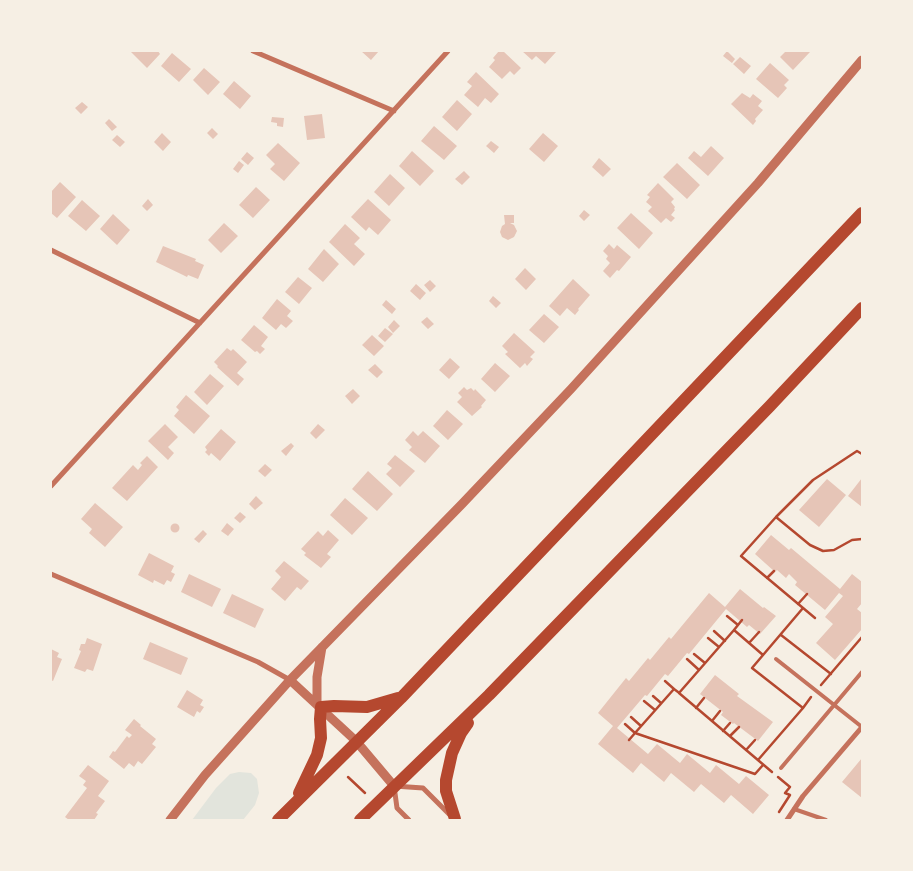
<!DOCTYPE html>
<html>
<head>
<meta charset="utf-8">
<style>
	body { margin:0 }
	#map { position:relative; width:913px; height:871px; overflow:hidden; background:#f6efe4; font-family:Commissioner,sans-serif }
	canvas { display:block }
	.frame { position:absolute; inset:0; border:52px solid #f6efe4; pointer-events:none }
</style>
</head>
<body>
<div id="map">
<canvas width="913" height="871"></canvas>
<div class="frame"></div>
</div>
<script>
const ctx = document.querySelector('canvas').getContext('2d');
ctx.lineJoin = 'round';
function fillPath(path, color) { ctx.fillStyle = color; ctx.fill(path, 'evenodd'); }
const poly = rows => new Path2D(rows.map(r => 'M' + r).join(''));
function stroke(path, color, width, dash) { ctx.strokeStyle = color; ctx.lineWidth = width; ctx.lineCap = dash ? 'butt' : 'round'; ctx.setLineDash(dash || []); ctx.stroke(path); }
fillPath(poly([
	[239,772,251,773,257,779,259,793,255,805,243,820,192,820,216,788,230,774]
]), '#e2e4dc');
fillPath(poly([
	[132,51,158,51,160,54,147,68,131,52],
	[361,51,379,51,371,60],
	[499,51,503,51,521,68,514,75,510,71,502,79,489,67,495,60,493,58],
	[522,51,555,51,556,52,545,64,536,56,532,60],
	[727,51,735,59,732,63,723,56],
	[786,51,809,51,810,52,793,70,780,57],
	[172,53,191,69,179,82,161,66],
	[740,57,751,66,744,74,733,64],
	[770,63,789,80,784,85,787,88,778,98,756,79],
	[204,68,220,82,208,95,193,80],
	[476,72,499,94,491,103,485,98,478,107,464,95,472,86,467,82],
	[234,81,251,96,240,109,223,94],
	[742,93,750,98,753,94,762,101,758,106,763,110,755,119,756,121,753,125,731,104],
	[457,100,472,114,457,131,442,117],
	[82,102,88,107,81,114,75,108],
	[322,114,325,138,307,140,304,116],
	[272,117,284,118,283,127,277,126,277,123,271,122],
	[109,119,117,127,112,131,105,123],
	[434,126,457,146,444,160,421,141],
	[212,128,218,134,213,139,207,133],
	[162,133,171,142,163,151,154,142],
	[543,133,558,146,544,162,529,149],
	[117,135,125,142,120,147,112,140],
	[491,141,499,147,494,153,486,146],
	[278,143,300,163,284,181,270,169,275,164,266,155],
	[711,146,724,158,708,176,688,158,694,151,701,157],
	[412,151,434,171,420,186,399,166],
	[247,152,254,158,248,165,241,159],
	[599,158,611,169,603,177,592,167],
	[239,161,244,165,238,173,233,169],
	[677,163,700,185,687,199,663,177],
	[464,171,470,177,462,185,455,179],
	[390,174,405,188,389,206,374,192],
	[60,182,76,197,57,218,51,213,51,192],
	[658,183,674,199,671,202,675,207,674,209,675,210,671,215,675,218,671,222,666,218,661,223,648,211,652,207,646,202,650,197,647,195],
	[256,187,270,200,253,218,239,205],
	[148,199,153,205,147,211,142,206],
	[368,199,391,220,378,235,369,227,366,231,351,217],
	[82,200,100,216,86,231,68,216],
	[584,210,590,215,584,221,579,216],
	[631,213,653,233,639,249,617,228],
	[113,214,130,230,117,245,100,229],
	[504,215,514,215,514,223,510,223,514,225,517,231,514,237,508,240,502,237,500,232,502,226,505,224],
	[224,223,238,236,221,253,208,240],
	[345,224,360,238,354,244,365,254,354,266,329,242],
	[609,244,614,249,617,245,631,257,619,271,617,270,610,278,603,271,610,263,606,259,608,256,603,251],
	[163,246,196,259,195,261,204,265,198,279,188,275,187,277,183,275,156,262],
	[324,249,339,264,323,282,308,269],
	[525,268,536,279,526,290,515,279],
	[298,277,312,288,299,304,285,292],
	[573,279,590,295,578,309,579,310,575,315,567,308,560,316,549,306],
	[430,280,436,286,430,292,424,285],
	[416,284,426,293,420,300,410,291],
	[493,296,501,303,496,308,489,301],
	[277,299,291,311,287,316,293,321,286,328,281,324,276,330,262,318],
	[386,300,396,309,392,314,382,305],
	[544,314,559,327,544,343,529,330],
	[427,317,434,324,428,329,421,322],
	[394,320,400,326,393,333,388,327],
	[254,325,268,337,261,346,265,349,260,354,257,351,255,352,241,340],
	[385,328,393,334,385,342,378,336],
	[514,333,535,352,530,357,533,359,527,366,525,363,520,368,505,354,508,352,502,346],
	[372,335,384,346,374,356,362,345],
	[227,348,231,351,233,349,247,362,237,373,244,379,238,386,217,367,218,366,214,362],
	[450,358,460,367,449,379,439,370],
	[495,363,510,376,495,392,481,379],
	[375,364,383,372,377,378,368,370],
	[210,374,224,386,207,405,194,392],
	[464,387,467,390,471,388,474,391,475,389,486,400,481,406,482,407,472,416,457,402,462,397,458,393],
	[353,389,360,396,352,404,345,396],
	[186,395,210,416,194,434,174,416,179,410,176,407],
	[447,410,463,424,448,440,433,426],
	[165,424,178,437,168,447,174,453,168,460,148,441],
	[318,424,325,430,316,439,310,433],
	[221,429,236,442,220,461,211,453,209,456,205,452,207,450,205,447],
	[413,431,418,436,423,431,440,446,425,463,409,450,412,447,405,440],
	[291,443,294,446,286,456,281,451],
	[395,455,415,471,400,487,386,474,392,468,387,464],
	[147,456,158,467,127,501,112,488,133,465,138,470,142,465,140,463],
	[265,464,272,470,265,477,258,471],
	[368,471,393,494,377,511,352,489],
	[862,478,862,507,848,496],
	[827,479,846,495,819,527,799,510],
	[256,496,263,503,255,510,249,504],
	[345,498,368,518,352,535,330,515],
	[95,503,123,527,105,547,89,533,92,529,81,519],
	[240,512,246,517,240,523,234,518],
	[227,523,234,529,228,536,221,531],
	'170.5 528a4.5 4.5 0 1 1 9 0a4.5 4.5 0 1 1-9 0Z',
	[203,530,207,534,199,543,194,539],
	[328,530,339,540,327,554,331,557,321,568,304,555,306,553,301,549,318,531,323,536],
	[771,535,789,550,791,548,840,589,852,574,862,582,862,603,857,609,862,613,862,629,835,660,816,643,833,624,825,617,843,596,839,593,825,610,795,585,797,582,789,574,786,578,777,570,775,572,755,554],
	[149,553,174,566,171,572,175,574,171,582,167,580,164,585,154,580,153,583,138,575],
	[284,561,309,581,301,590,297,587,285,601,271,589,281,577,275,571],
	[189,574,221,589,212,607,181,592],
	[740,589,763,608,764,607,776,616,760,634,749,625,747,627,726,609,689,654,687,653,668,676,665,674,647,696,645,695,617,728,648,754,657,744,680,763,687,754,710,773,716,765,739,784,746,776,769,795,753,814,731,795,724,803,701,784,694,792,671,773,664,782,641,763,633,773,598,744,613,726,598,713,626,678,629,681,648,658,650,660,669,637,671,639,709,593,725,607],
	[232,594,264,609,255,628,223,613],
	[87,638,102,644,93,671,87,669,85,672,74,668,81,651,79,650,81,644,85,644],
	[150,642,188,658,181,675,143,659],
	[51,649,59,653,57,657,62,659,53,681,51,680],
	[715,675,739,694,737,696,773,722,758,741,734,723,733,724,721,715,723,712,700,694],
	[187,690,203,700,200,705,204,707,200,713,197,711,194,717,177,707],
	[134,719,141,725,140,726,156,739,152,744,156,747,142,764,138,761,134,767,129,763,124,769,109,757,113,751,115,752,127,736,129,738,132,735,125,730],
	[862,758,862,798,842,782],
	[88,765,109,781,98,796,105,801,96,813,98,814,94,820,69,820,65,817,87,788,83,785,86,781,79,776]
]), '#e6c5b7');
stroke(poly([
	[776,517,810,545,823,551,834,550,852,540,862,539],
	[767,578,774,571],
	[798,604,807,594],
	[727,616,738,625],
	[815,618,741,556,776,517,813,480,857,451,862,454],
	[734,630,742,620],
	[714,631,725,641],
	[781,635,831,674],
	[708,638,719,647],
	[749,643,759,632],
	[694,654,705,663],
	[763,655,734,630,679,693,772,772],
	[687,659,699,670],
	[665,681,674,689],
	[821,685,862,637],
	[678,692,674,689,635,733,755,774,763,765],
	[653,696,661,703],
	[644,701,655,710],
	[696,708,704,698],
	[803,708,811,697],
	[631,717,641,726],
	[712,721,720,711],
	[625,724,635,733,629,740],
	[723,731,730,723],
	[730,736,739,727],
	[746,750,755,740],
	[758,760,803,708,752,668,803,608],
	[348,777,365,793],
	[778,777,790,787,785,793,790,795,779,812]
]), '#b5482f', 2.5);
stroke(poly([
	[776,659,862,727],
	[781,768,862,672],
	[794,809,826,820]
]), '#c5725c', 4);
stroke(poly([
	[253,51,394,111],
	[51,250,200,323],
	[51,486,448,51],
	[51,574,258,662,290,680],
	[409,820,397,808,394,786,423,788,449,814],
	[787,820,803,796,862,727]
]), '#c5725c', 5);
stroke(poly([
	[290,680,356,741,394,786],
	[317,703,317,677,322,647],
	[170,820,205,775,290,680,462,504,571,389,758,183,862,60]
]), '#c5725c', 9);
stroke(poly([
	[299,793,317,755,321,738,320,719,321,707,334,706,367,707,398,698],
	[455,819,446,791,446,780,452,753,461,733,468,723],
	[278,820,401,698,862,213],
	[360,820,489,695,770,406,862,308]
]), '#b5482f', 12);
</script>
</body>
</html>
